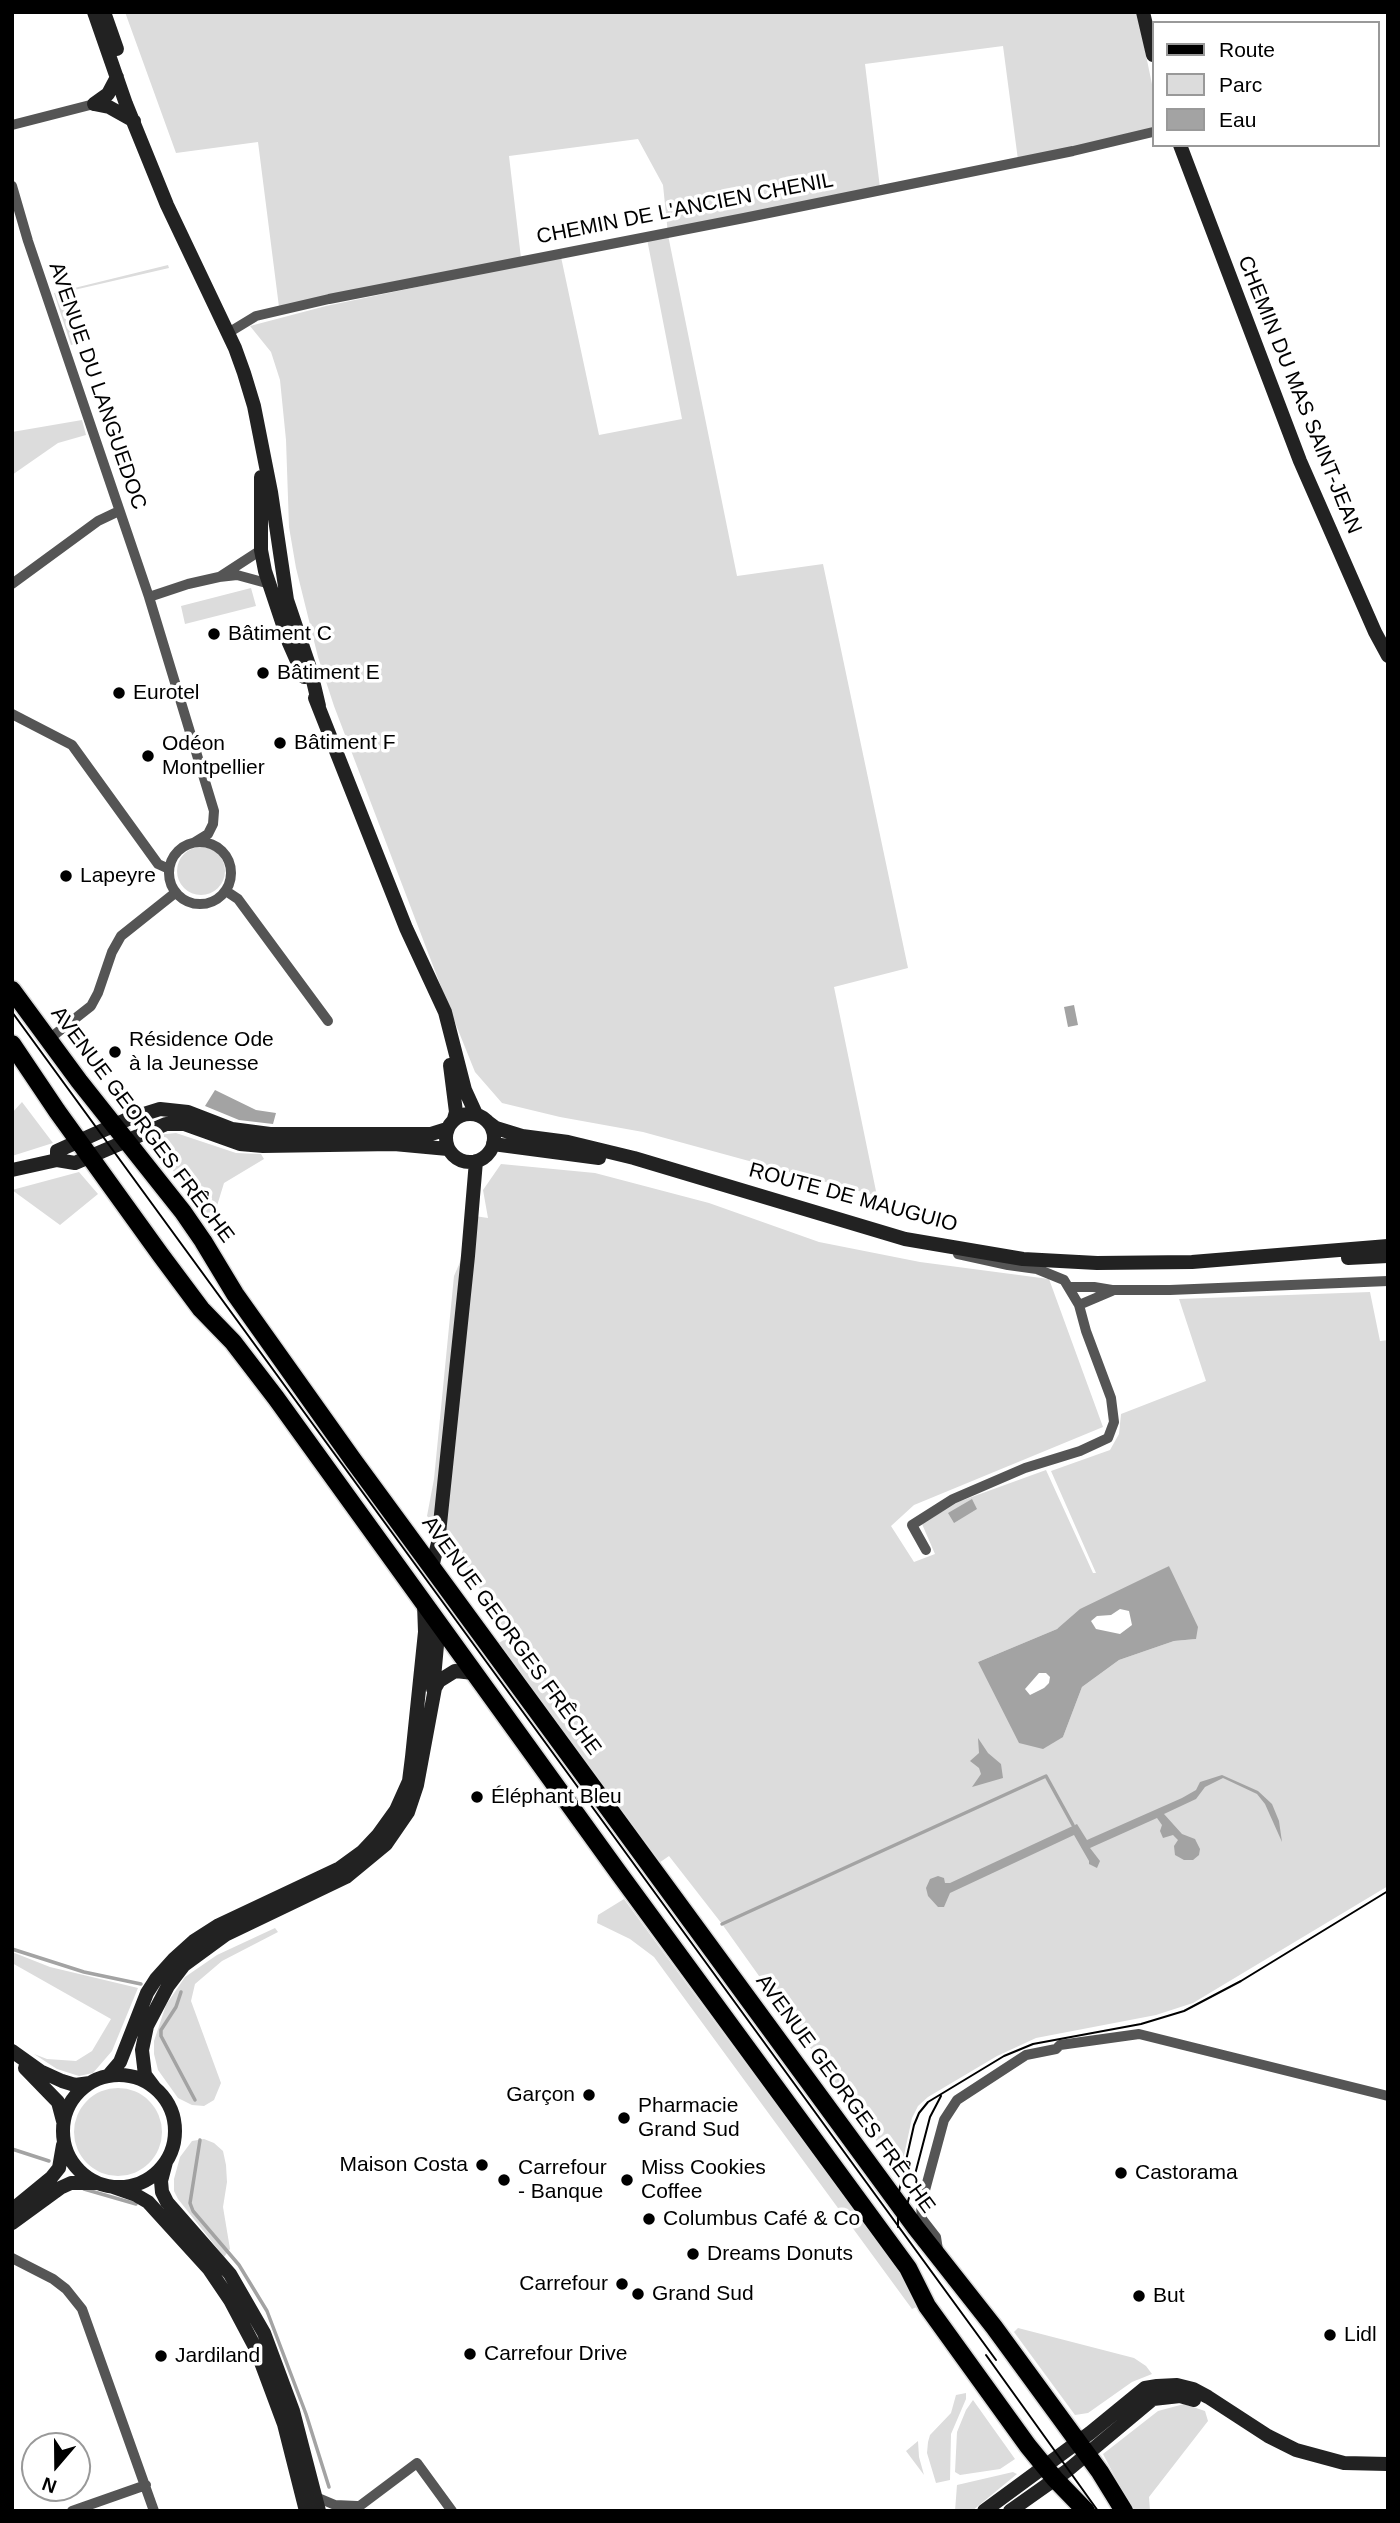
<!DOCTYPE html>
<html>
<head>
<meta charset="utf-8">
<style>
	body { margin:0 }
	#map { position:relative; width:1400px; height:2523px; overflow:hidden; background:#fff; font-family:Arial,sans-serif }
	canvas { display:block }
	.frame { position:absolute; inset:0; border:14px solid #000; pointer-events:none }
	.legend { position:absolute; left:1152px; top:21px; width:228px; height:126px; box-sizing:border-box; background:#fff; border:2px solid #999; margin:0; padding:9px 12px; list-style:none; font-size:21px; color:#000 }
	.legend li { display:flex; align-items:center; gap:14px; height:35px }
	.legend b { width:35px; border:2px solid #999 }
	.north { position:absolute; left:21px; top:2432px; width:70px; height:70px; box-sizing:border-box; background:#fff; border:2px solid #999; border-radius:50%; rotate:200deg; font-size:19px; font-weight:700; line-height:28px; text-align:center; color:#000 }
	.north::after { content:''; display:block; margin:auto; width:24px; height:32px; background:#000; clip-path:polygon(50% 0,100% 100%,50% 72%,0 100%) }
</style>
</head>
<body>
<div id="map">
<canvas width="1400" height="2523"></canvas>
<div class="frame"></div>
<ul class="legend">
<li><b style="height:9px;background:#000"></b>Route</li>
<li><b style="height:19px;background:#dcdcdc"></b>Parc</li>
<li><b style="height:19px;background:#a3a3a3"></b>Eau</li>
</ul>
<div class="north">N</div>
</div>
<script>
const ctx = document.querySelector('canvas').getContext('2d');
ctx.lineJoin = 'round';
function fillPath(path, color) { ctx.fillStyle = color; ctx.fill(path, 'evenodd'); }
const poly = rows => new Path2D(rows.map(r => 'M' + r).join(''));
function stroke(path, color, width, dash) { ctx.strokeStyle = color; ctx.lineWidth = width; ctx.lineCap = dash ? 'butt' : 'round'; ctx.setLineDash(dash || []); ctx.stroke(path); }
function drawText(font, color, halo, rows, align = 'center') {
  ctx.font = font + ' Arial,sans-serif'; ctx.lineWidth = 7; ctx.setLineDash([]); ctx.textBaseline = 'middle'; ctx.strokeStyle = halo; ctx.fillStyle = color; for (const [text, x, y, turn = 0] of rows) {
    ctx.save(); ctx.translate(x, y); ctx.rotate((+turn || 0) * Math.PI / 180); ctx.textAlign = isNaN(turn) ? turn : align; if (halo) ctx.strokeText(text, 0, 0); ctx.fillText(text, 0, 0); ctx.restore();
  }
}
fillPath(poly([
	[125,12,1137,12,1153,89,1153,133,1018,160,1003,46,865,64,880,188,668,235,737,576,823,564,908,968,834,987,877,1196,643,1132,560,1117,502,1103,475,1072,448,1005,334,706,318,657,296,568,289,527,286,440,280,380,271,352,250,326,326,306,561,257,599,435,682,419,647,239,668,234,663,185,638,139,509,156,521,258,279,307,258,142,176,153],
	[168,265,169,268,61,293,74,344,71,345,54,293],
	[82,420,86,435,58,443,12,475,12,432],
	[251,588,256,606,185,624,181,606],
	'177 871a24 24 0 1 1 48 0a24 24 0 1 1-48 0Z',
	[22,1102,53,1143,12,1156,12,1113],
	[176,1133,236,1153,261,1154,264,1159,224,1183,212,1222,153,1144,158,1135],
	[501,1164,595,1173,709,1203,819,1242,920,1262,1049,1279,1103,1427,914,1505,891,1526,914,1562,935,1554,922,1524,958,1502,1046,1470,1093,1573,1096,1573,1051,1471,1110,1450,1119,1434,1121,1414,1206,1381,1179,1299,1370,1292,1380,1341,1388,1340,1388,1886,1193,2003,1156,2015,1036,2038,997,2056,928,2097,918,2106,912,2118,900,2174,722,1924,669,1856,656,1865,497,1644,509,1637,451,1541,427,1516,434,1479,454,1276,463,1255,468,1215,488,1218,483,1190],
	[1169,1566,1196,1639,1174,1641,1119,1660,1082,1687,1063,1737,978,1662,1057,1629],
	[79,1172,98,1194,60,1225,12,1190],
	[624,1899,905,2280,919,2306,912,2309,654,1957,630,1939,597,1923,598,1915],
	[275,1928,278,1932,222,1961,195,1984,191,2001,221,2083,214,2100,204,2106,192,2105,178,2098,158,2070,154,2054,154,2041,166,2005,185,1977,217,1955],
	[12,1952,50,1967,138,1988,112,2051,93,2073,79,2076,57,2069,34,2054,47,2059,76,2061,92,2051,111,2019,12,1963],
	'74 2132a44 44 0 1 1 88 0a44 44 0 1 1-88 0Z',
	[204,2139,214,2143,223,2151,226,2165,227,2182,223,2207,230,2249,224,2257,178,2199,174,2191,174,2179,180,2157,192,2141],
	[1018,2328,1134,2358,1146,2366,1152,2374,1132,2382,1088,2413,1075,2415,1014,2332],
	[966,2393,966,2399,951,2434,950,2480,936,2483,927,2453,928,2442,930,2435,951,2413,956,2395],
	[973,2400,1015,2459,1000,2469,960,2475,955,2472,957,2432,966,2410],
	[1184,2404,1205,2411,1208,2421,1149,2497,1150,2511,1133,2511,1103,2454,1158,2411],
	[918,2441,919,2457,924,2475,906,2451],
	[1013,2472,1017,2474,972,2511,955,2511,957,2485]
]), '#dcdcdc');
fillPath(poly([
	[1074,1005,1078,1025,1068,1027,1064,1007],
	[215,1090,256,1110,276,1113,273,1124,239,1120,205,1106],
	[972,1499,977,1509,954,1523,948,1513],
	[1169,1566,1198,1627,1196,1639,1174,1641,1119,1660,1082,1687,1063,1737,1043,1749,1019,1743,978,1662,1057,1629,1080,1609],
	[1120,1609,1129,1611,1132,1625,1120,1634,1096,1629,1091,1621,1097,1616,1111,1615],
	[1039,1673,1046,1673,1050,1677,1049,1683,1044,1688,1030,1695,1025,1689],
	[978,1738,988,1753,1001,1764,1003,1778,972,1787,981,1774,979,1768,970,1761,979,1753],
	[1222,1775,1258,1791,1272,1804,1279,1821,1282,1842,1265,1804,1257,1794,1223,1778,1205,1787,1196,1799,1164,1814,1182,1834,1195,1839,1200,1849,1199,1855,1193,1860,1184,1860,1175,1855,1174,1846,1178,1840,1173,1835,1163,1838,1160,1831,1162,1825,1157,1818,1090,1848,1100,1861,1097,1868,1089,1864,1089,1861,1074,1835,950,1893,944,1907,938,1907,928,1896,926,1888,930,1879,938,1876,944,1878,945,1883,950,1883,1077,1824,1087,1840,1182,1798,1196,1790,1200,1782]
]), '#a3a3a3');
stroke(poly([
	[722,1924,1046,1776,1073,1825],
	[12,1949,84,1972,141,1984],
	[181,1992,176,2007,161,2030,161,2036,195,2100],
	[200,2140,190,2203,193,2211,239,2265,267,2311,306,2414,329,2487],
	[12,2149,49,2161],
	[84,2189,136,2204]
]), '#a3a3a3', 3.5);
const primary = poly([
	[12,990,79,1081,183,1212,203,1241,235,1294,353,1460,916,2228,994,2327,1100,2472,1124,2511],
	[12,1044,57,1111,160,1254,201,1309,233,1342,276,1398,618,1872,908,2268,927,2306,1028,2446,1055,2479,1086,2511]
]);
stroke(primary, '#dbdbdb', 21);
stroke(poly([
	[12,125,94,104],
	[12,186,28,241,149,597,214,811,213,824,208,834,195,842],
	[228,333,256,316,329,299,744,218,1073,151,1153,132],
	[221,576,261,550],
	[12,584,98,521,119,511],
	[149,597,188,584,219,577,237,575,270,584],
	[12,714,72,745,158,864,169,869],
	'169 873a31 31 0 1 1 62 0a31 31 0 1 1-62 0Z',
	[226,891,238,899,328,1021],
	[49,1039,91,1006,98,993,112,952,121,936,175,893],
	[1070,1287,1094,1287,1112,1290,1170,1290,1388,1281],
	[1079,1305,1112,1291],
	[926,1550,912,1525,953,1499,1025,1468,1080,1451,1108,1438,1114,1422,1111,1398,1086,1331,1079,1305,1064,1280,1037,1269,1008,1265,958,1254],
	[938,2250,936,2237,922,2219,921,2205,944,2120,957,2100,1026,2055,1056,2049,1060,2045,1139,2034,1388,2096],
	[12,2258,53,2279,66,2289,82,2309,154,2511],
	[316,2497,335,2505,357,2506],
	[72,2511,146,2485],
	[353,2511,417,2463,452,2511]
]), '#555', 10);
stroke(poly([
	[94,12,126,104,167,205,235,348,244,373,254,406,271,492,287,600,310,668,319,706],
	[104,12,117,49],
	[1143,12,1153,55],
	[94,104,109,107,134,121],
	[94,104,108,94,117,77],
	[1180,145,1300,461,1375,632,1388,656],
	[261,477,261,550,265,571,289,643,304,677],
	[315,698,406,928,445,1012,465,1090,476,1114],
	[450,1065,456,1112,454,1119],
	'446 1138a24 24 0 1 1 48 0a24 24 0 1 1-48 0Z',
	[488,1122,496,1128,522,1136,568,1142,634,1158,905,1239,1023,1259,1097,1263,1192,1262,1388,1246],
	[493,1144,599,1158],
	[57,1160,57,1151,128,1119,160,1109,188,1112,232,1129,270,1134,431,1134,447,1129],
	[12,1170,57,1160,75,1163,166,1124,184,1124,240,1144,263,1146,394,1144,448,1149],
	[1348,1258,1388,1256],
	[432,1567,438,1543,468,1256,476,1161],
	[433,1689,439,1623],
	[12,2051,40,2071,62,2081,75,2085,90,2083],
	[25,2068,58,2102,63,2121],
	'63 2131a56 56 0 1 1 112 0a56 56 0 1 1-112 0Z',
	[108,2076,120,2062,147,1993,156,1979,174,1959,194,1941,219,1925,340,1868,362,1852,378,1835,396,1810,409,1781,412,1757,425,1632,424,1604],
	[154,2087,145,2075,142,2050,147,2026,168,1986,184,1965,225,1935,346,1877,386,1844,408,1812,417,1785,435,1688,439,1681,455,1671,474,1673],
	[166,2162,161,2181,162,2192,167,2202,230,2274,264,2333,293,2411,319,2511],
	[113,2187,136,2195,148,2202,209,2269,230,2300,256,2349,265,2373,284,2424,306,2511],
	[12,2210,51,2178,59,2168,63,2145],
	[12,2223,60,2188,71,2183,96,2183],
	[984,2511,1090,2433,1145,2388,1157,2386,1177,2385,1193,2389,1208,2397,1268,2436,1296,2450,1344,2463,1388,2464],
	[1010,2511,1068,2470,1153,2399,1180,2396,1194,2400]
]), '#222', 14);
stroke(primary, '#000', 18);
stroke(poly([
	[12,1012,996,2360],
	[906,2209,930,2117,941,2096],
	[898,2227,898,2196,914,2125,919,2113,928,2102,1004,2056,1033,2044,1141,2024,1184,2011,1241,1981,1388,1891],
	[986,2355,1098,2511]
]), '#000', 2);
for (const [x, y, r, color] of [
	[214,634,7,"#000"],
	[263,673,7,"#000"],
	[119,693,7,"#000"],
	[280,743,7,"#000"],
	[148,756,7,"#000"],
	[66,876,7,"#000"],
	[115,1052,7,"#000"],
	[477,1797,7,"#000"],
	[589,2095,7,"#000"],
	[624,2118,7,"#000"],
	[482,2165,7,"#000"],
	[1121,2173,7,"#000"],
	[504,2180,7,"#000"],
	[627,2180,7,"#000"],
	[649,2219,7,"#000"],
	[693,2254,7,"#000"],
	[622,2284,7,"#000"],
	[638,2294,7,"#000"],
	[1139,2296,7,"#000"],
	[1330,2335,7,"#000"],
	[470,2354,7,"#000"],
	[161,2356,7,"#000"]
]) { const dot = new Path2D(); dot.arc(x, y, r, 0, 2 * Math.PI); ctx.fillStyle = color; ctx.fill(dot); stroke(dot, '#fff', 2.5); }
drawText('21px', '#000', '#fff', [
	["CHEMIN DE L'ANCIEN CHENIL",685,209,-11],
	["AVENUE DU LANGUEDOC",97,386,71],
	["CHEMIN DU MAS SAINT-JEAN",1299,395,68],
	["AVENUE GEORGES FRÊCHE",142,1125,53],
	["ROUTE DE MAUGUIO",853,1198,15],
	["AVENUE GEORGES FRÊCHE",511,1636,54],
	["AVENUE GEORGES FRÊCHE",845,2094,54]
]);
drawText('21px', '#000', '#fff', [
	["Bâtiment C",228,634],
	["Bâtiment E",277,673],
	["Eurotel",133,693],
	["Bâtiment F",294,743],
	["Odéon",162,744],
	["Montpellier",162,768],
	["Lapeyre",80,876],
	["Résidence Ode",129,1040],
	["à la Jeunesse",129,1064],
	["Éléphant Bleu",491,1797],
	["Garçon",575,2095,"right"],
	["Pharmacie",638,2106],
	["Grand Sud",638,2130],
	["Maison Costa",468,2165,"right"],
	["Carrefour",518,2168],
	["- Banque",518,2192],
	["Miss Cookies",641,2168],
	["Coffee",641,2192],
	["Castorama",1135,2173],
	["Columbus Café & Co",663,2219],
	["Dreams Donuts",707,2254],
	["Carrefour",608,2284,"right"],
	["Grand Sud",652,2294],
	["But",1153,2296],
	["Lidl",1344,2335],
	["Carrefour Drive",484,2354],
	["Jardiland",175,2356]
], 'left');
</script>
</body>
</html>
